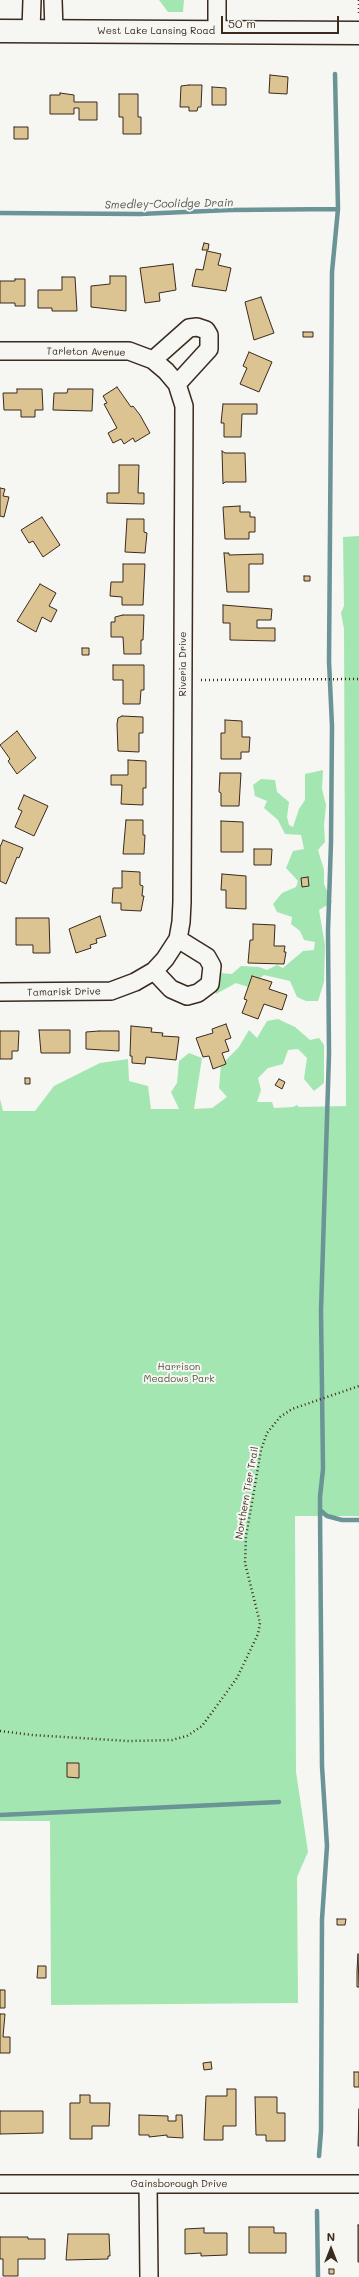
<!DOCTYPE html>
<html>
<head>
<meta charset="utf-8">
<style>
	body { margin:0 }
	#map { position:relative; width:359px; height:2277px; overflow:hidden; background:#f6f6f2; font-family:Mali,sans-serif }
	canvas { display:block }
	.north { position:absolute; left:311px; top:2229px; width:40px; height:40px; -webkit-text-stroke:3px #f6f6f2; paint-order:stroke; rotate:0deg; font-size:11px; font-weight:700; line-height:16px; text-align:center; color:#3b2a1e }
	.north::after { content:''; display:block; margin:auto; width:14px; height:18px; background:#3b2a1e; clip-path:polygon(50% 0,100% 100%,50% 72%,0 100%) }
	.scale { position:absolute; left:221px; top:16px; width:118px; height:18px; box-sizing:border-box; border:2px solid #3b2a1e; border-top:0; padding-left:5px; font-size:12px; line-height:14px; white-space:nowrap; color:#3b2a1e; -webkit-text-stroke:3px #f6f6f2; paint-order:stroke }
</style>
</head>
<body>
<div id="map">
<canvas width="359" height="2277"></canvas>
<div class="north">N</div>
<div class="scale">50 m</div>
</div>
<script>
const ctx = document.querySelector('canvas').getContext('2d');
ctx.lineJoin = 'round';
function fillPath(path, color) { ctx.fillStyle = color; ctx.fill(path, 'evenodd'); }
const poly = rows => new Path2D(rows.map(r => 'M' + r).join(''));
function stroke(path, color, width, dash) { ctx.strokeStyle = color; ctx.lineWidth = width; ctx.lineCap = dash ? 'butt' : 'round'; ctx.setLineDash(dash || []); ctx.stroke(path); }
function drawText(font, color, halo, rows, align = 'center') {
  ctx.font = font + ' Mali,sans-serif'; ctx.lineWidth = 4; ctx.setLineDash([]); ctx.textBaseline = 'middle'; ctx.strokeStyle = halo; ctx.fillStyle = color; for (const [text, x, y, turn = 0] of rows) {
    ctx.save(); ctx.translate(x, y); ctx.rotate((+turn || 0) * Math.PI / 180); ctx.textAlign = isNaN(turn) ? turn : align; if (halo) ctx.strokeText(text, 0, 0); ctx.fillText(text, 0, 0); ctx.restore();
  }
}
fillPath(poly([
	[159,0,184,0,183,12,168,12],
	[359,536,359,1516,295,1516,296,1772,308,1852,297,1877,298,2003,51,2005,50,1821,0,1821,0,1099,3,1111,35,1111,54,1086,100,1063,128,1059,129,1081,148,1086,151,1109,179,1109,171,1092,177,1083,179,1061,189,1053,202,1058,194,1109,212,1108,227,1097,219,1088,221,1065,239,1047,249,1030,257,1038,267,1021,278,1019,295,1027,310,1040,319,1038,324,1045,324,1083,314,1091,304,1079,307,1058,298,1049,288,1050,283,1064,268,1068,258,1078,261,1090,257,1102,272,1102,274,1108,293,1107,297,1105,299,1107,346,1106,344,629,341,613,344,606,343,537],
	[323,770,322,789,326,805,324,825,325,842,318,850,324,870,324,884,332,902,319,910,325,945,324,982,318,1001,306,1001,297,997,290,981,264,975,248,987,236,983,216,994,214,984,220,973,232,974,241,966,259,967,267,970,277,965,283,968,303,951,314,950,315,942,304,940,300,931,291,924,292,917,277,912,273,904,282,893,296,887,298,881,286,868,293,851,304,849,301,835,285,834,278,820,264,808,267,801,255,796,253,785,261,779,275,780,277,792,289,802,287,817,289,825,293,827,299,809,305,800,305,774]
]), '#a3e6b1');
stroke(poly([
	[335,74,338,209,332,272,329,661,332,726,331,842,328,931,329,1054,321,1311,323,1469,320,1497,320,1510,327,1516,342,1520,359,1520],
	[0,213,140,214,230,210,338,209],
	[0,1815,279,1802],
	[319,2156,321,2131,322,1919,327,1846,322,1766,320,1510],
	[317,2211,318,2277]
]), '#6a9496', 4.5);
const building = poly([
	[270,75,288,77,287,94,269,93,270,75],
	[189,85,202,85,201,107,198,107,197,111,189,111,189,107,180,107,181,86,189,85],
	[212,87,226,88,226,105,212,105,212,87],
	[60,93,74,95,74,102,97,102,97,120,79,120,79,108,74,108,74,114,50,114,50,95,60,95,60,93],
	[119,94,138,94,138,117,141,117,141,134,123,134,123,117,119,117,119,94],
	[14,127,28,127,28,139,14,139,14,127],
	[204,243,209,244,208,250,202,250,204,243],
	[207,251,221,254,218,265,231,268,226,291,192,286,196,269,203,270,207,251],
	[173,264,176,290,159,293,160,301,145,303,140,268,173,264],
	[110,276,126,276,126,311,91,307,91,286,110,284,110,276],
	[62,277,75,277,77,311,52,311,52,308,38,308,38,290,62,290,62,277],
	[15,279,25,279,25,306,15,306,15,303,0,303,0,281,15,281,15,279],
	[261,297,274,333,254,340,245,302,261,297],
	[303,332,313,332,313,337,303,337,303,332],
	[249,352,272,362,259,392,240,384,247,368,243,366,249,352],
	[117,387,131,407,133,406,140,415,150,433,135,442,133,438,124,444,121,439,113,443,108,433,117,428,104,404,107,403,103,396,117,387],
	[17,389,42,389,43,410,35,410,35,417,21,417,21,410,4,410,3,393,17,393,17,389],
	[68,389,93,389,92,411,53,410,54,393,67,393,68,389],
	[223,404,257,404,257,414,242,414,241,437,224,437,224,423,221,423,223,404],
	[222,451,225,453,245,453,246,482,225,482,223,484,222,451],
	[119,465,139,465,138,493,144,493,144,504,107,503,107,493,119,493,119,465],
	[0,488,5,489,3,496,9,497,4,517,0,516,0,488],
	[240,506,240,512,250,512,250,517,255,517,255,532,249,532,249,539,225,539,223,507,240,506],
	[42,517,60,545,43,557,33,541,29,543,21,530,42,517],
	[127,519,144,519,144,532,147,533,145,553,125,552,127,519],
	[224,553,229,553,229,555,263,554,263,564,249,564,249,592,227,592,224,553],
	[123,564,145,564,143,605,122,605,122,597,110,596,111,582,123,582,123,564],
	[304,576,310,576,310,581,304,581,304,576],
	[40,584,56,593,49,606,57,610,51,622,42,617,36,632,17,621,40,584],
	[223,605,272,609,271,620,257,620,257,628,275,628,275,641,230,640,230,623,223,623,223,605],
	[123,615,144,615,143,640,141,640,141,654,124,654,123,637,111,637,111,622,115,622,115,617,123,615],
	[82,648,89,648,89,655,82,655,82,648],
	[113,665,144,665,144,690,141,690,140,704,123,704,123,680,113,680,113,665],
	[122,716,143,717,143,733,139,733,139,752,118,751,117,724,118,718,122,716],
	[225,720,242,721,242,737,250,737,249,752,241,752,241,759,221,759,221,733,225,733,225,720],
	[17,731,36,758,17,774,8,761,10,759,0,745,17,731],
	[128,760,146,761,146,788,143,788,143,805,121,804,122,785,111,785,111,775,128,775,128,760],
	[220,773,241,773,239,806,221,806,221,793,219,792,220,773],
	[24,795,48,806,34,836,15,827,22,811,18,809,24,795],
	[126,820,143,820,143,835,145,835,144,854,123,854,126,820],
	[221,821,243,822,243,852,221,852,221,821],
	[3,840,23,848,19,858,17,857,6,884,0,881,0,847,3,840],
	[254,849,272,849,271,865,254,865,254,849],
	[122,871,140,872,140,885,143,886,142,896,144,896,141,911,121,910,121,903,112,903,113,888,122,888,122,871],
	[222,874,246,876,246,909,226,908,226,890,221,890,222,874],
	[308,877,309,886,302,887,301,878,308,877],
	[100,916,106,936,96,939,97,943,90,945,91,948,76,953,69,929,100,916],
	[16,918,49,918,50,953,33,953,33,945,16,945,16,918],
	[253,924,275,925,274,946,285,946,284,952,286,952,284,964,248,963,250,940,253,940,253,924],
	[252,976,272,982,269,989,287,995,282,1010,264,1004,258,1019,242,1013,247,1000,244,999,252,976],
	[226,1024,231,1038,225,1040,229,1051,222,1053,226,1064,213,1069,209,1056,203,1057,196,1038,213,1033,212,1029,226,1024],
	[131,1026,152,1028,151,1032,163,1033,162,1036,179,1037,176,1060,146,1057,145,1064,132,1063,132,1056,130,1056,131,1026],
	[39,1030,70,1030,70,1053,41,1053,39,1030],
	[0,1031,19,1031,18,1051,12,1051,12,1059,0,1059,0,1031],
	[99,1031,119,1031,119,1051,86,1049,86,1032,99,1031],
	[25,1078,30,1078,30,1084,25,1084,25,1078],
	[279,1079,285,1082,282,1089,275,1085,279,1079],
	[67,1763,79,1763,79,1778,67,1777,67,1763],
	[337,1919,346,1919,345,1925,337,1925,337,1919],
	[358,1954,359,1987,357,1987,357,1971,358,1954],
	[38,1966,46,1966,46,1978,37,1978,38,1966],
	[0,1990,5,1990,5,2008,0,2008,0,1990],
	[0,2014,5,2014,3,2037,10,2037,10,2053,0,2053,0,2014],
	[211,2062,212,2069,204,2070,203,2063,211,2062],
	[354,2072,359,2072,359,2087,354,2087,354,2072],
	[227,2089,236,2089,236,2126,223,2126,223,2140,204,2140,206,2096,227,2096,227,2089],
	[80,2095,90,2095,90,2103,110,2103,109,2126,92,2126,92,2139,70,2139,70,2103,80,2103,80,2095],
	[255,2097,277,2097,277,2113,285,2113,285,2141,266,2141,266,2135,256,2135,255,2097],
	[359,2109,359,2146,358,2146,359,2109],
	[0,2111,43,2111,43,2133,0,2134,0,2111],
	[139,2115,168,2116,168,2121,176,2121,176,2115,182,2115,183,2138,167,2137,167,2135,149,2137,149,2135,139,2135,139,2115],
	[358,2225,359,2225,359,2262,358,2262,358,2225],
	[249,2227,274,2227,274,2233,286,2233,286,2253,249,2253,249,2227],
	[204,2228,204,2233,227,2233,227,2255,201,2256,201,2253,185,2254,185,2229,204,2228],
	[68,2234,109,2234,110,2256,108,2256,108,2259,66,2260,68,2234],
	[0,2237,28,2237,28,2239,45,2239,45,2259,18,2259,18,2276,3,2276,3,2259,0,2259,0,2237],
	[329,2269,334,2269,334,2274,329,2274,329,2269]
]);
fillPath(building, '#dbc392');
stroke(building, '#3b2a1e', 1);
const street = poly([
	[53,0,54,31],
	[217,0,217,32],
	[31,31,32,0],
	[0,351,129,351,153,360,166,371,177,384,184,406,182,902,181,922,178,939,165,959,154,971,135,982,111,991,0,992],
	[153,360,189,328,197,327,206,330,209,335,209,349,177,384],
	[154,971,171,989,187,996,198,993,210,984,212,966,207,957,178,939],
	[0,2184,359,2184],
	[148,2184,149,2277]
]);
const secondary = poly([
	[0,31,359,33]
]);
stroke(street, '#3b2a1e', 20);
stroke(secondary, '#3b2a1e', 25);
stroke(poly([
	[359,0,359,16],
	[201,680,359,679],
	[0,1731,32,1735,129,1741,172,1740,187,1736,202,1726,237,1678,258,1634,260,1623,245,1563,246,1536,254,1491,261,1450,267,1433,280,1417,292,1409,359,1386]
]), '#3b2a1e', 2.5, [1, 3]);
stroke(street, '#f6f6f2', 17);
stroke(secondary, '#f6f6f2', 22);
drawText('10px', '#3b2a1e', '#f6f6f2', [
	["West Lake Lansing Road",156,31],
	["Tarleton Avenue",86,352,1],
	["Riveria Drive",183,664,-90],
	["Tamarisk Drive",64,992,-1],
	["Northern Tier Trail",247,1493,-80],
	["Gainsborough Drive",179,2184]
]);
drawText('10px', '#555943', '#f6f6f2', [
	["Harrison",179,1367],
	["Meadows Park",179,1379]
]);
drawText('italic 11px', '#4f5650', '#f6f6f2', [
	["Smedley-Coolidge Drain",169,204,-1]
]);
</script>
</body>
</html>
